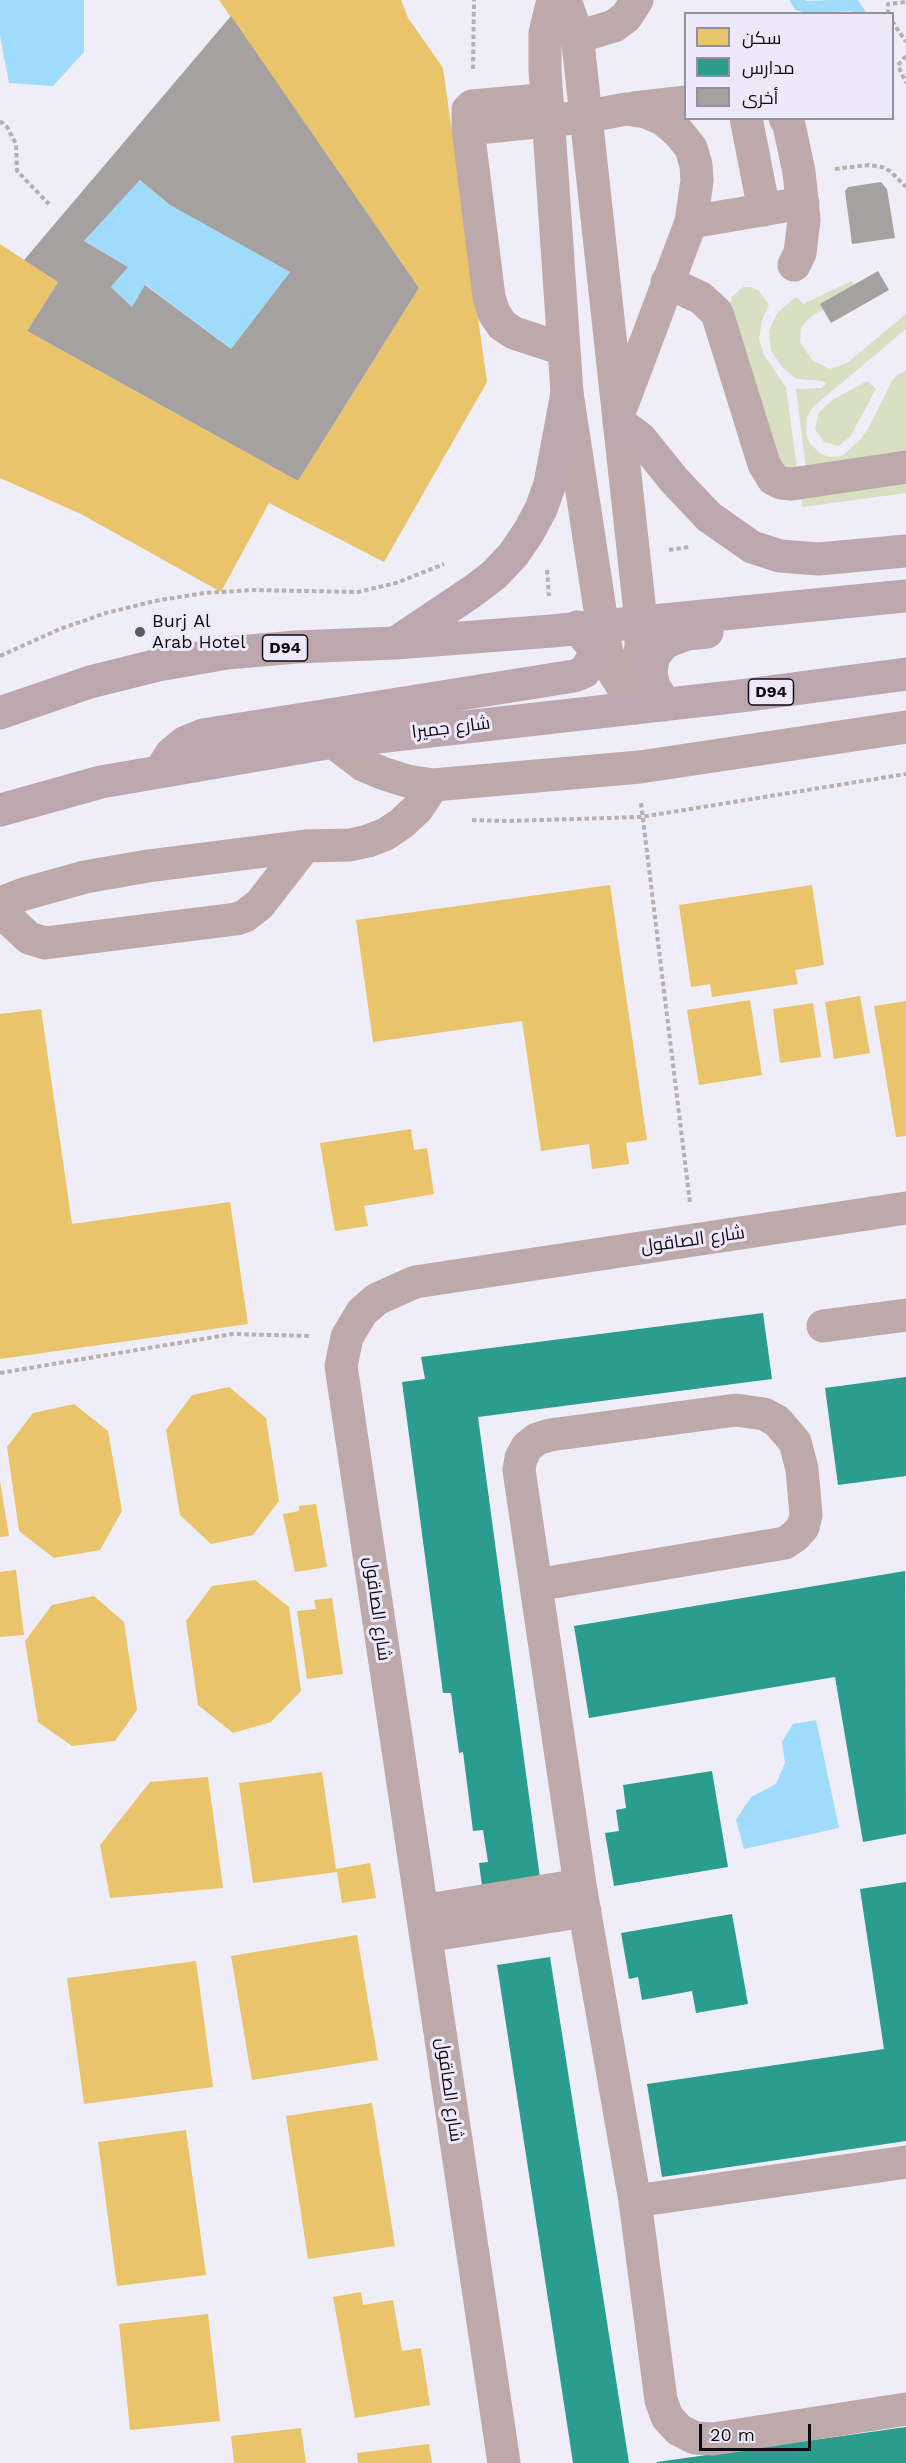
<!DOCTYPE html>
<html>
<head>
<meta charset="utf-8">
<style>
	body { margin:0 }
	#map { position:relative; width:906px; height:2463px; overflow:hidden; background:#efedf7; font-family:"Work Sans",Cairo,sans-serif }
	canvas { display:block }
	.legend { position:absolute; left:684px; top:12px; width:210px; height:108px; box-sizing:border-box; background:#ede9fb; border:2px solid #93909f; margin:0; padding:8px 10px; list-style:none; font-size:18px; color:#0d0a14 }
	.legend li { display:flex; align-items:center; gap:12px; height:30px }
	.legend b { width:30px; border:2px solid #93909f }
	.scale { position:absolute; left:699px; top:2424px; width:112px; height:27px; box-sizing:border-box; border:3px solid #0d0a14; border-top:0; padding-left:8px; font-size:18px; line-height:21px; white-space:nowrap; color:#0d0a14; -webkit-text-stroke:4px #ede9fb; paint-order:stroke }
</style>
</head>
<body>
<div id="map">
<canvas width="906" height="2463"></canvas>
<ul class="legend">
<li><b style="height:16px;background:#e9c46a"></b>سكن</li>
<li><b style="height:16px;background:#2a9d8f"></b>مدارس</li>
<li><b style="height:16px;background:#a5a1a0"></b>أخرى</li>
</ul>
<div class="scale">20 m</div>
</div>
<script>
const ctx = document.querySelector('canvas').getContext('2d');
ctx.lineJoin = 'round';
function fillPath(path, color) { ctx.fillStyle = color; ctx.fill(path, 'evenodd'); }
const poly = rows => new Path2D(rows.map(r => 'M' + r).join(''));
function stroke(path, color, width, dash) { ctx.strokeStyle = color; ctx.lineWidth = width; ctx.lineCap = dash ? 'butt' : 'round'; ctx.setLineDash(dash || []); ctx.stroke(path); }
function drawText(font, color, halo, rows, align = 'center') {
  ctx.font = font + ' "Work Sans",Cairo,sans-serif'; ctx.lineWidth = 6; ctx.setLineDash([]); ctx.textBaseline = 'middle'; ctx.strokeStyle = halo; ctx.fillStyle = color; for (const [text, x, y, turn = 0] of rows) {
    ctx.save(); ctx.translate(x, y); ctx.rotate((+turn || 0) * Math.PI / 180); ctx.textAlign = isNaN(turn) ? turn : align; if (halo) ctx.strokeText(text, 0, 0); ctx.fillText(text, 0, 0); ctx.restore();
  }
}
fillPath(poly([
	[852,281,856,291,815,314,806,321,801,328,800,342,812,360,829,369,839,366,847,363,906,314,906,329,814,406,807,416,806,433,810,444,821,454,830,457,842,456,860,440,868,429,893,379,899,374,906,371,906,463,807,477,796,389,821,388,826,384,823,381,797,379,783,368,771,351,769,331,777,313,793,299,797,297,803,304],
	[743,287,751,287,758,290,769,304,762,320,759,339,764,355,786,387,798,476,782,475,729,306,732,297],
	[867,381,876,389,850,437,838,446,824,442,815,429,819,412,834,399],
	[906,473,906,493,803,507,799,488]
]), '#d8dfc2');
fillPath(poly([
	[0,0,84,0,84,52,53,86,9,83,0,36],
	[140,180,170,205,290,272,231,349,146,285,132,307,111,287,128,267,84,241],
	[816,1720,839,1828,744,1849,736,1820,751,1797,776,1784,785,1763,782,1742,793,1724]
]), '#9fdbfa');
fillPath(poly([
	[219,0,401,0,408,18,443,68,487,382,384,562,269,503,221,592,81,514,0,478,0,244,58,282,27,331,298,481,419,288],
	[610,885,647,1140,626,1143,629,1164,592,1169,589,1144,541,1151,522,1021,373,1042,356,920],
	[812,885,824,965,795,970,798,984,712,997,710,984,691,987,679,905],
	[860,996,870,1053,834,1059,825,1002],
	[750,1000,762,1075,699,1085,687,1010],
	[906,1001,906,1136,896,1137,874,1006],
	[813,1003,821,1057,780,1063,773,1009],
	[41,1009,72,1224,230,1202,248,1324,0,1359,0,1014],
	[411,1129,414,1150,427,1148,434,1194,364,1206,368,1226,335,1231,320,1143],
	[229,1387,266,1418,279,1501,253,1535,211,1544,180,1515,166,1430,192,1395],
	[74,1404,108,1431,122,1511,100,1550,54,1558,19,1531,7,1447,33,1413],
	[0,1481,9,1536,0,1537],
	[316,1504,327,1567,295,1572,283,1514,299,1511,299,1506],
	[16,1570,24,1635,0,1637,0,1572],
	[255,1580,289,1607,301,1691,271,1722,233,1733,198,1705,186,1621,212,1586],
	[94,1596,124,1622,137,1710,115,1741,72,1746,38,1722,25,1641,52,1605],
	[332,1598,343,1674,307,1679,297,1611,316,1609,314,1600],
	[322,1772,336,1869,370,1863,376,1898,342,1903,337,1872,253,1883,239,1783],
	[208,1777,223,1888,110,1898,100,1845,150,1782],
	[357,1935,378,2060,252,2080,231,1956],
	[196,1961,213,2087,84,2104,67,1978],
	[372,2103,395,2246,308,2259,286,2116],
	[186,2130,206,2275,117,2286,98,2142],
	[361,2292,363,2305,393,2300,402,2351,421,2348,430,2405,355,2418,333,2297],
	[208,2314,220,2421,130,2430,119,2324],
	[301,2428,306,2463,234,2463,231,2436],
	[429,2444,432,2463,358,2463,357,2453]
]), '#e9c46a');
fillPath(poly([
	[763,1313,772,1379,478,1417,540,1878,482,1886,479,1863,488,1862,483,1830,473,1831,463,1752,459,1753,451,1693,443,1693,402,1382,425,1379,421,1357],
	[906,1377,906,1476,838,1485,825,1388],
	[905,1571,906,1834,863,1842,835,1677,589,1718,574,1626],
	[712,1771,728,1867,614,1886,605,1833,619,1831,616,1810,626,1808,623,1785],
	[906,1882,906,2141,662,2177,647,2084,884,2049,860,1889],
	[732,1914,748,2004,696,2013,692,1991,642,2000,638,1977,629,1979,621,1933],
	[550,1957,629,2463,573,2463,497,1965],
	[906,2427,906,2463,657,2463,657,2462]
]), '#2a9d8f');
stroke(poly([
	[796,0,799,5,808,7,854,5,860,14]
]), '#9fdbfa', 12);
fillPath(poly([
	[231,16,419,288,298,481,27,331,58,282,24,260],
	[140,180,170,205,290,272,231,349,145,285,132,307,111,287,128,267,84,241],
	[881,182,887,189,895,238,852,244,845,191,848,187],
	[878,271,889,290,831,323,820,304]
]), '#a5a1a0');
stroke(poly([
	[888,14,888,4,906,2],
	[892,21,906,42],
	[906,56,898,65,906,83],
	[473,69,474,0],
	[0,121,7,127,16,144,17,171,49,204],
	[835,169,868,165,882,167,890,171,906,187],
	[669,550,689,547],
	[547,570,549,596],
	[0,656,60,629,106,613,155,601,204,593,254,590,358,592,396,583,444,564],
	[641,803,690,1203],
	[472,820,507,821,641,817,906,774],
	[0,1373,232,1334,310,1336]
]), '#b9aeb2', 4, [4.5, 3]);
stroke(poly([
	[553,0,545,33,545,70,567,393,606,649,614,673,636,708],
	[565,0,577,35,579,52,641,622,641,647,636,672,629,690],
	[577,37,614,26,626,17,637,0],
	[540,100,472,106,468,110,468,129,489,297,494,313,502,325,514,333,563,349],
	[634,108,686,102],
	[746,118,764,210],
	[785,118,789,125,799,172,804,220,800,253,794,265],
	[468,129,584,117,626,109,646,112,664,120,679,133,691,148,696,165,697,181,691,222,622,405],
	[691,222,803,203],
	[667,282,701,298,717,313,764,464,773,479,781,483,792,484,906,467],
	[333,742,363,765,382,773,407,781,433,785,640,767,906,727],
	[0,903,24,894,85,877,148,866,305,846,350,845,368,841,386,834,402,823,417,809,433,785],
	[0,911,29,938,45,943,236,919,245,916,260,904,305,846],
	[823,1326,906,1315],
	[536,1585,785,1543,795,1536,803,1527,806,1515,802,1469,795,1442,777,1421,764,1414,736,1410,550,1435,537,1439,527,1447,521,1458,519,1470,580,1885,635,2201,661,2400,667,2417,679,2430,695,2438,713,2439,906,2409],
	[422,1911,580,1885],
	[426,1936,585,1911],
	[635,2201,906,2162],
	[504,2463,341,1366,347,1337,362,1312,377,1299,415,1282,906,1208]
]), '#bda8aa', 33);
stroke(poly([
	[619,422,641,439,674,480,709,517,752,547,780,556,819,559,906,551],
	[397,642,473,591,494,575,513,555,528,533,541,509,550,484,567,393],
	[665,705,654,686,651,674,653,657,664,643,687,634,707,632],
	[0,713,90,682,158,665,227,653,296,647,395,643,552,631,906,596],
	[161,770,171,754,184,743,203,735,574,676,584,672,594,657,593,647,577,627],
	[0,810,101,782,333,742,740,696,906,674]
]), '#bca7ae', 33);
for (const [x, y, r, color] of [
	[140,632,6,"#5c5963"]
]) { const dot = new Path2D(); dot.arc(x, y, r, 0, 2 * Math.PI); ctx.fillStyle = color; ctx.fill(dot); stroke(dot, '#ede9fb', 2); }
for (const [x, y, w] of [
	[285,648,45],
	[771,692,45]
]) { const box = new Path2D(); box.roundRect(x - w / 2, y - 13, w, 26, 4.5); ctx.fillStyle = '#ede9fb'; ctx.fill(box); stroke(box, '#0d0a14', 1.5); }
drawText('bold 16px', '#0d0a14', null, [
	["D94",285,648],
	["D94",771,692]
]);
drawText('18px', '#0d0a14', '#ede9fb', [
	["Burj Al",152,622],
	["Arab Hotel",152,643]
], 'left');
drawText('18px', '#0d0a14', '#ede9fb', [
	["شارع جميرا",451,728,-7],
	["شارع الصاقول",693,1240,-8],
	["شارع الصاقول",377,1609,82],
	["شارع الصاقول",449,2090,82]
]);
</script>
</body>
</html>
